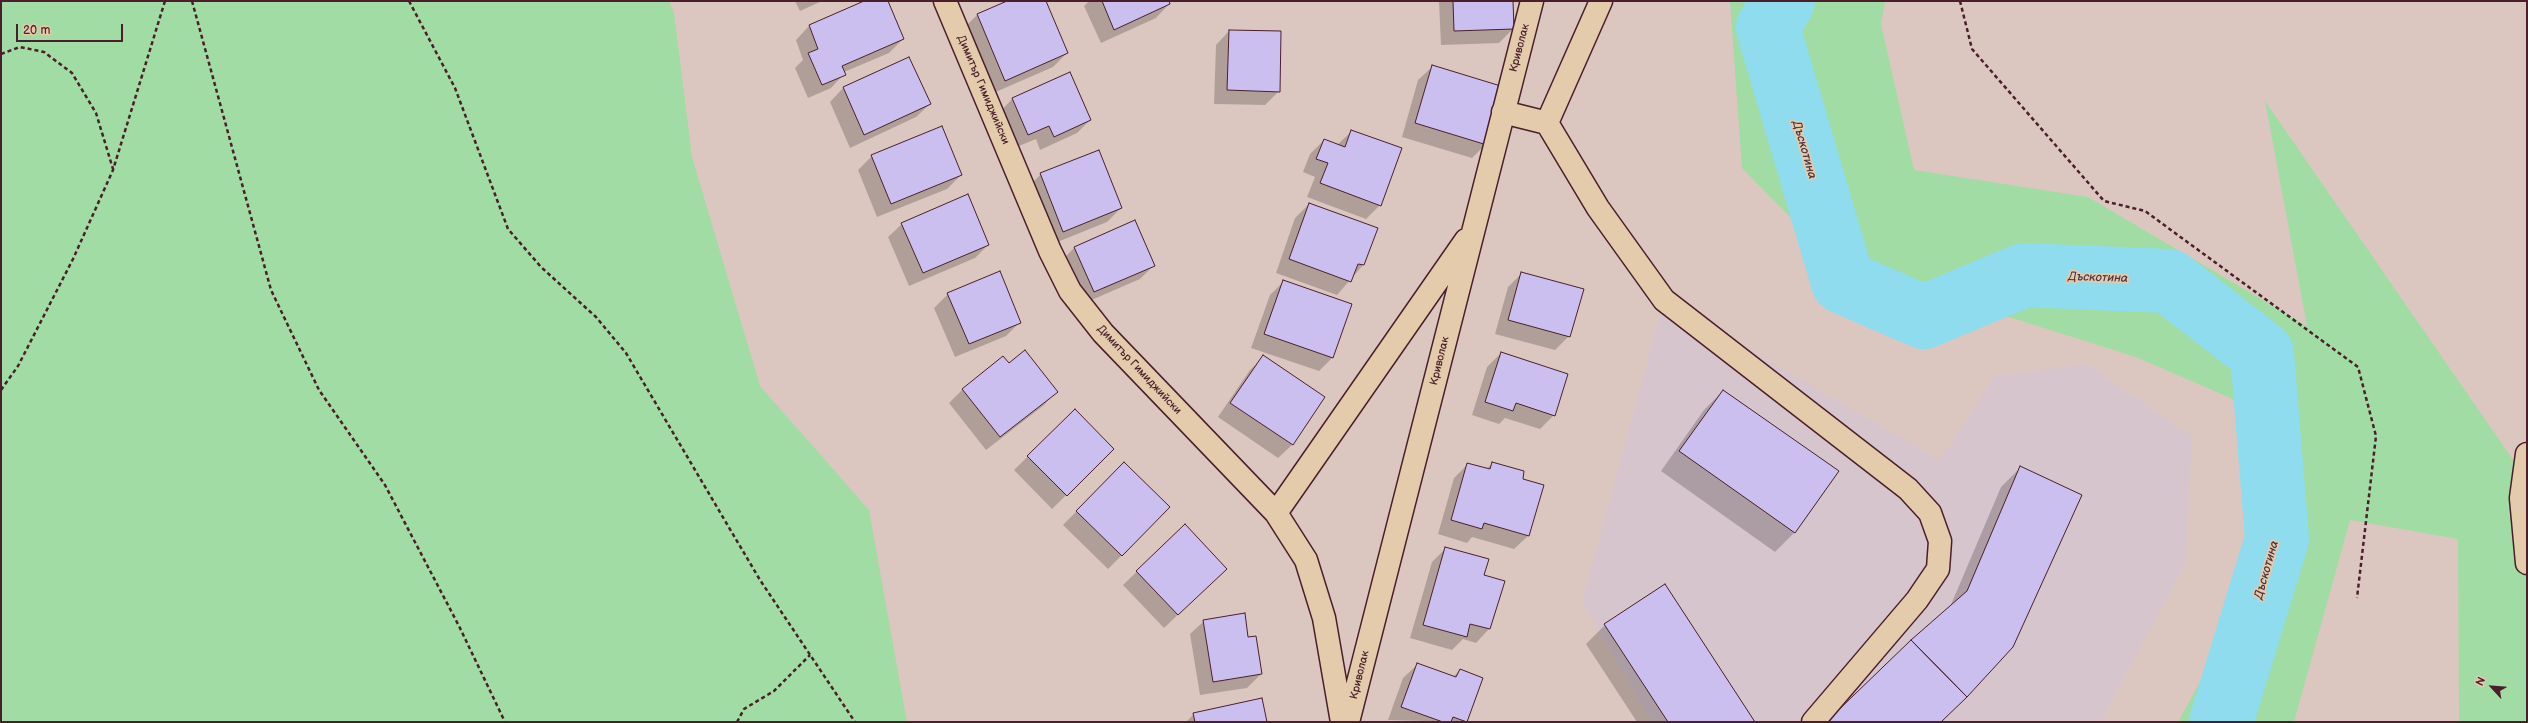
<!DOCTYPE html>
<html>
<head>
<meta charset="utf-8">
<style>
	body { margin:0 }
	#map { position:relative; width:2528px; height:723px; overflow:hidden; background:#dcc7c0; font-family:"Balsamiq Sans",sans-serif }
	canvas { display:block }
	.frame { position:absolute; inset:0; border:2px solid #4a1f2b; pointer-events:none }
	.north { position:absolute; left:2472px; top:667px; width:40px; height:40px; -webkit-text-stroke:3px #e3cbac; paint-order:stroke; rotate:296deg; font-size:11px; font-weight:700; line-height:16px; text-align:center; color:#4a1f2b }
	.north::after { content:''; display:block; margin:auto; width:14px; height:18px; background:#4a1f2b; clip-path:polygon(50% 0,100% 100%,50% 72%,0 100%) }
	.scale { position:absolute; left:16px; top:24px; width:107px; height:18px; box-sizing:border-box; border:2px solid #4a1f2b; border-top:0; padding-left:5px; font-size:12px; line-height:14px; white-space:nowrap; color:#4a1f2b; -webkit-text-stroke:3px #e3cbac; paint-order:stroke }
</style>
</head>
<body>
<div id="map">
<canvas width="2528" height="723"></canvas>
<div class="frame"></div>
<div class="north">N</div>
<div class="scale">20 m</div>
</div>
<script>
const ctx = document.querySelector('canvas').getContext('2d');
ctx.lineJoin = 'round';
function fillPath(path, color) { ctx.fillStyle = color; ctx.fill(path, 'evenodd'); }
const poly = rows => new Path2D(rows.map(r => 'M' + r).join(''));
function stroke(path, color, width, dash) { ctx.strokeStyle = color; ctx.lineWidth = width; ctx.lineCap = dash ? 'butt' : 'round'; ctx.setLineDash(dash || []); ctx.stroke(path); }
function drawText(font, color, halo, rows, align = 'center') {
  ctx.font = font + ' "Balsamiq Sans",sans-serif'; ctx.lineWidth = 3.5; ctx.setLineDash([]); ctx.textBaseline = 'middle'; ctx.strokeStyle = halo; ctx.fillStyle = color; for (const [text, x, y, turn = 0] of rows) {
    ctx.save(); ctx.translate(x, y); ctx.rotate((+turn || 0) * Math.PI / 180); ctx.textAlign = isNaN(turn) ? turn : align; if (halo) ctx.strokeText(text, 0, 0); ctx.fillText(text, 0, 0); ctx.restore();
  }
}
fillPath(poly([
	[1664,300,1940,460,1995,376,2087,364,2192,436,2186,562,2101,722,1652,722,1582,601]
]), '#d7c5ce');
fillPath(poly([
	[1,1,669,1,674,13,692,157,760,386,869,510,907,722,1,722],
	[1730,1,1885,1,1881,24,1914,170,2088,197,2307,326,2265,101,2527,480,2527,722,2459,722,2458,539,2350,520,2294,722,2178,722,2219,647,2281,420,2136,357,1834,262,1742,168]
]), '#a0dca3');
fillPath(poly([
	[795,1,822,1,800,11],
	[866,1,886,1,903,39,889,53,844,72,844,74,831,88,808,98,795,68,803,60,796,40,809,26],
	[1009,1,1045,1,1067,53,1053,67,991,94,963,29,977,15],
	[1089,1,1168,1,1169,4,1156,18,1101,43,1084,6],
	[1439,1,1512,1,1513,29,1499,43,1441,45],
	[1229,31,1279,91,1265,105,1214,104,1216,45],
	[909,58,930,104,916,117,850,148,830,102,843,88],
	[1432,67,1486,144,1472,158,1402,137,1418,80],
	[1012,99,1090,120,1077,133,1040,150,1036,139,1014,148,999,113],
	[1352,131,1380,205,1366,219,1307,197,1315,177,1303,172,1310,154,1324,140,1338,144],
	[872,156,961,175,947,189,877,217,858,170],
	[1041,174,1121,208,1107,222,1050,245,1027,188],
	[1309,204,1364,264,1337,295,1276,273,1295,218],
	[902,224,988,245,975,258,909,286,888,237],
	[1075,247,1154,265,1140,279,1080,305,1061,261],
	[1522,273,1569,336,1555,350,1495,334,1508,287],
	[1284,281,1332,358,1319,371,1251,348,1270,295],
	[948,294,1020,322,1006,336,955,357,934,308],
	[1501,353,1554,415,1540,429,1505,418,1499,424,1472,415,1487,367],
	[1263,357,1324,397,1292,445,1278,458,1218,417,1250,370],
	[1008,365,1056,392,1043,406,986,450,949,403,963,389],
	[1723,391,1837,471,1794,533,1775,552,1661,471,1704,410],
	[1075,410,1113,449,1052,509,1014,470],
	[1124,463,1122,555,1108,569,1063,525],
	[1493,463,1522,479,1528,536,1514,549,1472,537,1467,543,1438,534,1454,478,1468,464,1486,469],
	[2020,468,1940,722,1828,722,1950,607,2001,487],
	[1185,525,1212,582,1164,628,1123,585],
	[1446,548,1483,576,1503,582,1489,629,1476,643,1463,639,1452,650,1410,638,1432,562],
	[1204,621,1261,674,1247,688,1200,695,1190,634],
	[1605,625,1754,722,1637,722,1586,644],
	[1417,665,1453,677,1460,670,1465,722,1388,720,1403,678],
	[1194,714,1266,722,1186,722]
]), '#0003');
stroke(poly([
	[1783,1,1768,28,1843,282,1924,317,2024,275,2169,281,2262,353,2277,539,2221,722]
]), '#8fdcee', 64);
const building = poly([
	[864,1,888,1,904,39,842,66,846,75,822,85,808,53,818,49,809,25,864,1],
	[1007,1,1046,1,1068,53,1005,81,977,14,1007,1],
	[1102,1,1169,1,1170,4,1114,30,1102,1],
	[1453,1,1513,1,1514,29,1454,31,1453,1],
	[1229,30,1281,31,1280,92,1227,90,1229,30],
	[909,57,931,104,864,135,843,87,909,57],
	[1432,65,1504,87,1487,145,1415,123,1432,65],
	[1070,72,1091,120,1054,137,1049,126,1028,135,1012,98,1070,72],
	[942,126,962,175,891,204,871,155,942,126],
	[1351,130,1402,148,1381,206,1320,183,1328,163,1316,159,1324,139,1345,147,1351,130],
	[1099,150,1122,208,1063,232,1040,173,1099,150],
	[968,194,989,245,923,273,901,223,968,194],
	[1309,203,1378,228,1364,265,1358,264,1351,282,1289,259,1309,203],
	[1135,220,1155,266,1094,292,1074,247,1135,220],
	[1000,271,1021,323,969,344,947,293,1000,271],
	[1521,272,1584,289,1570,337,1508,320,1521,272],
	[1283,280,1352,304,1333,358,1264,334,1283,280],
	[1025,350,1058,392,1000,437,962,389,1003,356,1009,363,1025,350],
	[1501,352,1568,374,1555,416,1516,403,1513,411,1485,402,1501,352],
	[1263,355,1325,397,1293,445,1230,403,1263,355],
	[1723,390,1839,471,1795,533,1679,451,1723,390],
	[1075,409,1114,449,1067,496,1027,456,1075,409],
	[1124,462,1170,507,1122,556,1076,511,1124,462],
	[1492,462,1524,471,1523,479,1544,485,1529,536,1484,523,1482,529,1451,520,1467,463,1490,469,1492,462],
	[2020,466,2082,495,2013,647,1967,697,1911,640,1967,591,2020,466],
	[1185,524,1227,569,1178,615,1136,571,1185,524],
	[1445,547,1489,559,1484,575,1505,581,1490,629,1470,624,1467,637,1423,625,1445,547],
	[1665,584,1755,722,1668,722,1604,624,1665,584],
	[1245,613,1248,637,1256,636,1262,674,1213,682,1203,620,1245,613],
	[1911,640,1967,697,1941,722,1826,722,1911,640],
	[1417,663,1456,677,1460,669,1483,678,1467,722,1453,717,1451,722,1443,722,1401,707,1417,663],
	[1262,698,1267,722,1195,722,1193,713,1262,698]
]);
fillPath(building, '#cbbff0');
stroke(building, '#4a1f2b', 1);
const minor = poly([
	[945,1,1050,251,1070,291,1103,333,1276,513,1306,560,1324,618,1342,722],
	[1503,112,1547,123,1598,208,1664,300,1908,489,1930,513,1940,541,1938,569,1917,600,1813,722],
	[1547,123,1601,1],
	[2527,454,2521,498,2527,563],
	[1276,513,1466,240],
	[1348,722,1532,1]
]);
stroke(minor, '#4a1f2b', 25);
stroke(poly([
	[192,1,271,290,319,390,385,485,459,626,505,722],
	[409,1,455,88,508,229,541,267,596,317,626,353,760,580,855,722],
	[1960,1,1972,49,2104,201,2145,211,2358,367,2376,436,2357,598],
	[1,54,20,47,44,52,72,73,96,113,113,169],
	[1,390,18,366,73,259,113,170,165,1],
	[737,722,744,709,774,691,810,655]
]), '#4a1f2b', 2.5, [4, 3]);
stroke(minor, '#e3cbac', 22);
drawText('11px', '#4a1f2b', '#e3cbac', [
	["Криволак",1520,48,-75],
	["Димитър Гимиджийски",983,90,67],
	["Криволак",1440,361,-76],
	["Димитър Гимиджийски",1139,370,47],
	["Криволак",1360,675,-76]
]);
drawText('italic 12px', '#51323e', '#e3cbac', [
	["Дъскотина",1804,150,74],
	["Дъскотина",2098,278,2],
	["Дъскотина",2267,570,-74]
]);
</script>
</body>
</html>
